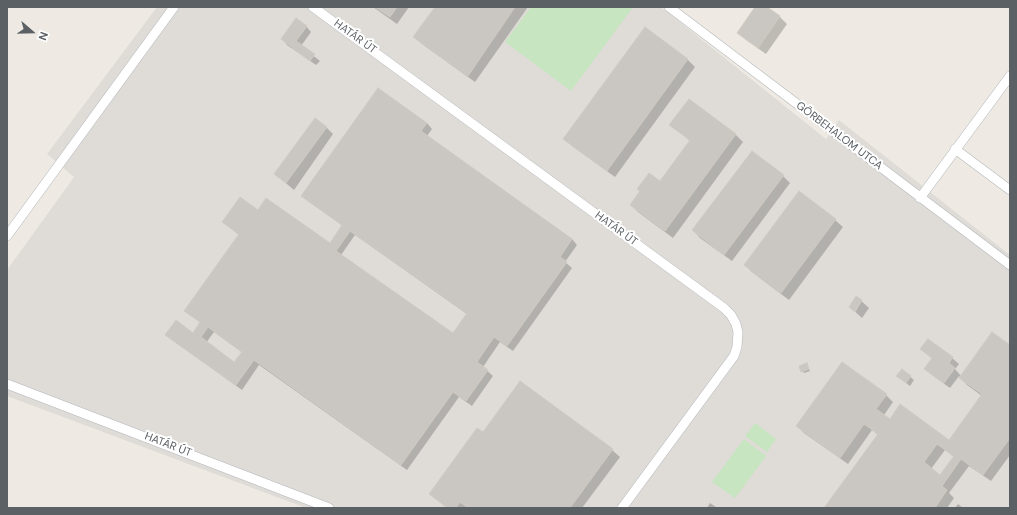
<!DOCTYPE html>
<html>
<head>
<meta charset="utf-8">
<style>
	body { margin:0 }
	#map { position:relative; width:1017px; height:515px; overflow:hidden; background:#eeeae3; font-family:"DM Sans",sans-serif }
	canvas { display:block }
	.frame { position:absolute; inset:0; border:8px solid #5b6064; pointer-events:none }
	.north { position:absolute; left:12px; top:12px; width:40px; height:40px; -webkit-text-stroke:3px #fff; paint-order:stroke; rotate:110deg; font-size:11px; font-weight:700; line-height:16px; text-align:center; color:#5b6064 }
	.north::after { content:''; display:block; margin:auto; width:14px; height:18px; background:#5b6064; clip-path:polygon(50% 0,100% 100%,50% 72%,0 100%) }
</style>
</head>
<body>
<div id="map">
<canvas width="1017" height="515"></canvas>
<div class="frame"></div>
<div class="north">N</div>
</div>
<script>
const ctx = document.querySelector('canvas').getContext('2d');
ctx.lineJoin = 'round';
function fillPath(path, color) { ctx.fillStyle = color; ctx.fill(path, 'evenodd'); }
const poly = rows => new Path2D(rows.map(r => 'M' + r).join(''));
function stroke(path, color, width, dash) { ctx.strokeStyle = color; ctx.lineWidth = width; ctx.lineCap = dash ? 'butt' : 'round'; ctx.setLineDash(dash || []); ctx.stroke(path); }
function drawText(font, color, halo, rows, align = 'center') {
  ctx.font = font + ' "DM Sans",sans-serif'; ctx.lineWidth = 4; ctx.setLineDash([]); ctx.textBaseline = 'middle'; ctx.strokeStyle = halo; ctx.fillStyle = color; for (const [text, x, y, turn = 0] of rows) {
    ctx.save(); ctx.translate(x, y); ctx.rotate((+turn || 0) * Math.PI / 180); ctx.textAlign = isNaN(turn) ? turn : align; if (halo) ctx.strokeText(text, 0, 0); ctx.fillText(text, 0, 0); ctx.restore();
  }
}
fillPath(poly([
	[157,7,661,7,826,139,839,120,1010,255,1010,508,306,508,7,396,7,270,74,177,47,154]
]), '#dfdcd8');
fillPath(poly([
	[531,7,633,7,571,91,505,42],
	[755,423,776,439,767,452,745,436],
	[744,439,766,456,735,498,712,482]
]), '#c6e5c0');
fillPath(poly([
	[373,7,409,7,397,24],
	[436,7,528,7,475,82,422,44,415,37],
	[757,7,765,7,780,17,787,24,766,54,746,40,738,33],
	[306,26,311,32,301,46,320,61,316,65,287,45,282,39],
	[645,28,688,60,695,67,615,177,572,146,564,139],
	[689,100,736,135,743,142,673,238,638,212,631,205,660,182,690,141,671,125],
	[427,123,432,129,427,136,572,239,577,245,565,262,572,268,513,351,500,342,483,367,493,376,472,406,459,397,407,470,259,365,242,390,172,340,166,335,193,334,201,323,186,311,239,235,223,222,258,211,330,245,343,226,308,201,303,196],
	[355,235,467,314,453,335,341,255],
	[214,332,243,353,234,364,206,343],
	[326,127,333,134,294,190,275,174],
	[783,176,790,183,732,261,700,238,693,230],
	[799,193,835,220,843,227,789,300,752,272,745,265],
	[857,297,869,308,862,318,850,307],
	[1010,347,1010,455,991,481,969,466,949,493,954,498,947,508,826,508,878,435,872,430,848,464,804,433,797,426,886,395,893,402,884,415,890,420,949,441,982,396,967,385,959,376,950,388,932,375,926,369,933,359,921,349,952,358,959,364,955,369,961,376],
	[945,450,954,457,940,476,931,469],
	[807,365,810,371,804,373,800,367],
	[902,370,914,380,910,386,901,379],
	[521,382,612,450,620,457,582,508,447,508,430,494,483,433],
	[710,503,716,507,717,508,707,508],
	[958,504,963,508,955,508]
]), '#0003');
const building = poly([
	[375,7,397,7,390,17,375,7],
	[435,7,515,7,468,76,413,37,435,7],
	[755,7,767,7,780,16,758,48,737,33,755,7],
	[296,18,307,26,296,41,315,54,310,61,281,39,296,18],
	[645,27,688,59,607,171,563,139,645,27],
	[378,88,427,123,421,131,572,239,560,257,567,262,507,346,494,337,477,362,488,370,466,401,453,392,401,465,254,360,236,385,165,335,176,320,193,333,200,322,184,311,239,234,222,222,240,197,258,210,266,198,330,243,342,225,301,196,378,88],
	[350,231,467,313,453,333,336,251,350,231],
	[208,327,242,352,234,362,201,337,208,327],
	[689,99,736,134,665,231,630,205,640,191,637,189,649,173,660,181,690,140,669,125,689,99],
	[315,118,327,127,286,183,274,174,315,118],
	[752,151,784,175,724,255,692,230,752,151],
	[799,191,836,219,781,293,744,265,799,191],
	[856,296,862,300,855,312,849,307,856,296],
	[992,332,1010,345,1010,438,983,475,961,459,942,486,947,490,935,508,824,508,878,434,864,424,840,458,796,426,842,362,887,394,876,409,890,419,900,404,949,440,982,394,959,378,992,332],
	[937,444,954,456,940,475,924,462,937,444],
	[928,339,953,357,949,363,955,368,944,383,924,369,932,358,920,349,928,339],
	[807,363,809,369,801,372,799,366,807,363],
	[902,369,911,376,906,383,896,376,902,369],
	[520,381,613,449,570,508,468,508,460,502,456,508,448,508,429,494,477,428,483,432,520,381]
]);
fillPath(building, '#cac7c2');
stroke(building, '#d2cac2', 1);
const minor = poly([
	[313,7,724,308,731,315,736,324,738,332,737,347,734,356,622,508],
	[669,7,1010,265],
	[955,149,1010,190],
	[920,198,1010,76],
	[7,236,174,7],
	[7,384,329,508]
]);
stroke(minor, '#b4b7ba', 10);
stroke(minor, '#fff', 9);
drawText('11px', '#5b6064', '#fff', [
	["HATÁR ÚT",355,37,36],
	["GÖRBEHALOM UTCA",839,136,37],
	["HATÁR ÚT",616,229,36],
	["HATÁR ÚT",168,445,21]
]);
</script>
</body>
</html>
